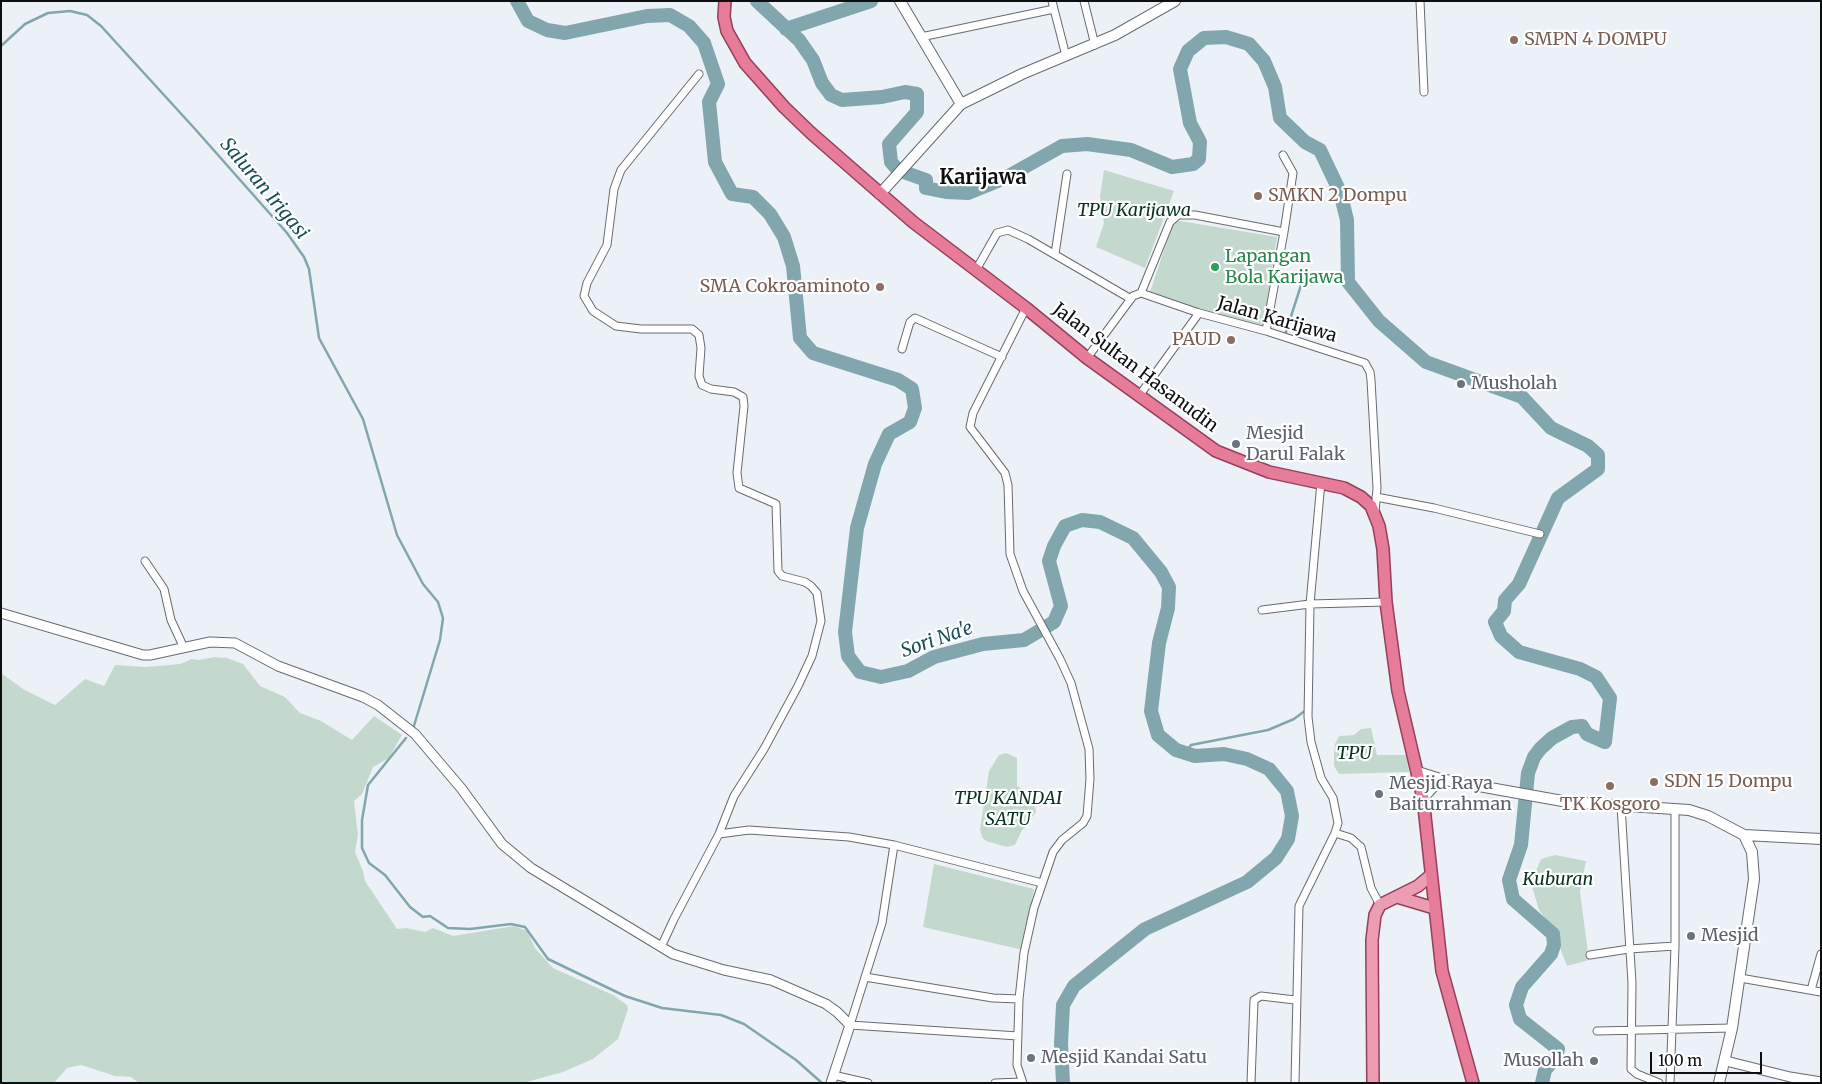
<!DOCTYPE html>
<html>
<head>
<meta charset="utf-8">
<style>
	body { margin:0 }
	#map { position:relative; width:1822px; height:1084px; overflow:hidden; background:#ecf1f7; font-family:Merriweather,serif }
	canvas { display:block }
	.frame { position:absolute; inset:0; border:2px solid #0c0e10; pointer-events:none }
	.scale { position:absolute; left:1650px; top:1052px; width:112px; height:22px; box-sizing:border-box; border:2px solid #0c0e10; border-top:0; padding-left:6px; font-size:15px; line-height:18px; white-space:nowrap; color:#0c0e10; -webkit-text-stroke:4px #fff; paint-order:stroke }
</style>
</head>
<body>
<div id="map">
<canvas width="1822" height="1084"></canvas>
<div class="frame"></div>
<div class="scale">100 m</div>
</div>
<script>
const ctx = document.querySelector('canvas').getContext('2d');
ctx.lineJoin = 'round';
function fillPath(path, color) { ctx.fillStyle = color; ctx.fill(path, 'evenodd'); }
const poly = rows => new Path2D(rows.map(r => 'M' + r).join(''));
function stroke(path, color, width, dash) { ctx.strokeStyle = color; ctx.lineWidth = width; ctx.lineCap = dash ? 'butt' : 'round'; ctx.setLineDash(dash || []); ctx.stroke(path); }
function drawText(font, color, halo, rows, align = 'center') {
  ctx.font = font + ' Merriweather,serif'; ctx.lineWidth = 4.5; ctx.setLineDash([]); ctx.textBaseline = 'middle'; ctx.strokeStyle = halo; ctx.fillStyle = color; for (const [text, x, y, turn = 0] of rows) {
    ctx.save(); ctx.translate(x, y); ctx.rotate((+turn || 0) * Math.PI / 180); ctx.textAlign = isNaN(turn) ? turn : align; if (halo) ctx.strokeText(text, 0, 0); ctx.fillText(text, 0, 0); ctx.restore();
  }
}
fillPath(poly([
	[1104,170,1174,191,1145,268,1096,247,1104,223,1100,196],
	[1174,220,1277,237,1263,328,1148,298],
	[214,657,227,658,243,664,260,686,285,697,300,713,321,721,352,740,374,716,402,735,389,758,373,767,362,794,354,801,358,835,355,852,363,871,365,881,397,929,406,928,425,932,433,928,453,936,514,926,527,931,535,948,553,968,613,995,627,1005,628,1009,618,1039,593,1059,563,1072,523,1083,139,1083,131,1077,115,1076,81,1065,67,1068,54,1083,1,1083,1,673,23,689,55,705,85,679,104,686,115,665,145,667,180,664,192,659,199,660],
	[1371,728,1377,755,1406,755,1409,772,1339,774,1334,766,1334,755,1335,744,1339,736,1354,735,1361,729],
	[1006,753,1017,758,1017,786,1034,796,1036,812,1021,832,1015,845,1007,847,986,841,982,837,980,829,989,771,999,755],
	[1555,855,1586,861,1580,892,1589,960,1567,966,1552,927,1539,910,1531,883,1541,859],
	[934,864,1034,889,1023,950,923,927]
]), '#c4d9cd');
stroke(poly([
	[1,46,25,24,48,13,70,11,87,15,101,26,195,129,287,233,304,257,309,269,319,338,363,419,397,535,423,584,438,602,443,618,440,640,413,729],
	[1285,335,1303,279,1348,282],
	[406,738,368,785,362,820,362,848,369,863,385,875,410,907,423,917,430,916,448,928,470,929,511,924,525,927,548,959,625,996,662,1008,721,1015,744,1024,796,1060,822,1083],
	[1185,753,1191,745,1268,730,1294,719,1306,710]
]), '#81a6ad', 2.5);
stroke(poly([
	[517,1,528,21,547,30,565,33,647,16,670,15,689,26,704,43,718,84,709,102,715,162,732,194,753,197,770,214,784,237,793,266,800,338,813,353,898,380,912,389,915,408,910,422,889,434,875,464,857,528,845,632,848,656,860,672,881,677,908,671,934,657,983,644,1024,640,1054,622,1061,606,1049,561,1054,546,1065,526,1082,520,1100,522,1133,538,1161,572,1169,587,1168,608,1159,643,1151,711,1158,735,1176,750,1195,756,1224,754,1247,759,1269,769,1287,791,1292,816,1288,839,1276,858,1247,882,1145,929,1074,986,1063,1005,1061,1043,1063,1083],
	[757,1,799,40,813,60,822,83,831,95,842,100,882,97,905,92,917,94,917,112,889,144,891,162,898,170,926,180,926,188,946,192,968,193,1005,178,1062,146,1087,144,1131,150,1172,167,1193,164,1199,159,1200,142,1190,123,1180,69,1188,51,1204,38,1226,37,1249,44,1264,61,1275,87,1280,118,1305,142,1320,150,1340,192,1347,220,1348,282,1379,321,1426,362,1522,397,1551,428,1588,446,1598,455,1598,469,1558,498,1519,584,1505,600,1504,611,1495,622,1501,636,1519,652,1580,669,1596,677,1610,698,1605,742,1587,734,1582,726,1572,727,1552,738,1540,749,1534,757,1528,773,1521,845,1509,880,1513,899,1553,934,1554,945,1551,954,1522,987,1516,1005,1520,1019,1558,1049,1556,1057,1545,1070,1542,1083],
	[786,29,871,1]
]), '#81a6ad', 14);
const minor = poly([
	[1052,1,1054,9],
	[1084,1,1095,45],
	[1420,1,1424,92],
	[921,37,1054,9,1066,56],
	[1283,155,1293,173,1284,232],
	[1055,254,1067,174],
	[976,270,997,233,1008,230,1028,239,1131,299],
	[1141,293,1170,222,1178,215,1195,215,1284,232,1266,331],
	[902,349,910,322,915,318,1002,357],
	[1087,358,1133,296,1141,293,1199,313,1266,331,1365,363,1370,372,1371,380,1377,488,1375,513],
	[1139,396,1199,313],
	[1376,497,1434,508,1540,534],
	[145,561,164,589,171,620,184,648],
	[1262,610,1310,604,1386,602],
	[1621,806,1632,983,1631,1069,1637,1074,1659,1083],
	[1335,833,1351,838,1361,847,1371,888,1380,905],
	[719,834,749,830,849,837,894,845,1042,883],
	[894,845,882,923,850,1025,1018,1036],
	[661,947,674,919,719,834,734,796,764,749,798,686,812,656,821,621,817,593,811,586,805,582,782,576,778,571,776,504,739,488,737,473,744,406,743,397,734,392,711,389,702,385,699,376,701,348,699,335,692,329,641,329,616,326,593,311,584,296,587,283,607,245,614,189,621,170,699,74],
	[1590,955,1629,949,1675,946],
	[865,977,993,998,1019,999],
	[1740,978,1821,992],
	[1811,990,1821,954],
	[1597,1031,1732,1028],
	[833,1075,868,1083],
	[995,1083,1022,1082],
	[1023,1083,1017,1065,1019,999,1024,953,1034,908,1053,852,1062,840,1083,823,1087,816,1090,779,1089,749,1071,683,1060,659,1023,591,1010,554,1008,485,1005,473,970,427,973,413,1026,308],
	[1251,1083,1254,1000,1261,996,1295,1000],
	[1295,1083,1299,906,1335,833,1338,823,1333,798,1321,778,1311,742,1308,717,1310,604,1321,482],
	[1670,1083,1675,946,1675,808]
]);
const tertiary = poly([
	[1,613,143,655,150,655,210,642,235,643,278,666,363,697,378,705,415,734,461,788,502,844,531,868,673,954,724,970,771,980,826,1004,837,1012,850,1025,831,1083],
	[1726,1061,1790,1077,1821,1082]
]);
const secondary = poly([
	[900,1,961,104],
	[880,194,961,104,1022,74,1115,35,1175,1],
	[1418,772,1440,779,1568,802,1689,810,1708,816,1744,835,1752,852,1754,879,1732,1028,1719,1083],
	[1423,798,1440,779],
	[1744,835,1821,839]
]);
const primary = poly([
	[1397,897,1434,908],
	[1373,1083,1372,940,1375,915,1380,905,1418,886,1431,875]
]);
const trunk = poly([
	[725,1,724,17,727,31,745,63,784,107,811,133,913,222,1026,308,1087,358,1216,451,1269,472,1344,488,1361,497,1371,506,1379,526,1383,549,1386,602,1398,691,1423,798,1442,971,1473,1083]
]);
stroke(minor, '#676b71', 9);
stroke(tertiary, '#676b71', 11);
stroke(secondary, '#676b71', 12);
stroke(primary, '#963f59', 14);
stroke(trunk, '#963f59', 14);
stroke(minor, '#fff', 7);
stroke(tertiary, '#fff', 9);
stroke(secondary, '#fff', 10);
stroke(primary, '#ec9cb3', 11);
stroke(trunk, '#e67b9a', 11);
for (const [x, y, r, color] of [
	[1514,40,5,"#8d6e63"],
	[1258,196,5,"#8d6e63"],
	[1215,267,5,"#2e9e5b"],
	[880,287,5,"#8d6e63"],
	[1231,340,5,"#8d6e63"],
	[1461,384,5,"#6b7280"],
	[1236,444,5,"#6b7280"],
	[1654,782,5,"#8d6e63"],
	[1610,786,5,"#8d6e63"],
	[1379,794,5,"#6b7280"],
	[1691,936,5,"#6b7280"],
	[1031,1058,5,"#6b7280"],
	[1594,1061,5,"#6b7280"]
]) { const dot = new Path2D(); dot.arc(x, y, r, 0, 2 * Math.PI); ctx.fillStyle = color; ctx.fill(dot); stroke(dot, '#fff', 2); }
drawText('18px', '#785e54', '#fff', [
	["SMPN 4 DOMPU",1524,40],
	["SMKN 2 Dompu",1268,196],
	["SMA Cokroaminoto",870,287,"right"],
	["PAUD",1221,340,"right"],
	["SDN 15 Dompu",1664,782],
	["TK Kosgoro",1610,805,"center"]
], 'left');
drawText('italic 18px', '#07321f', '#fff', [
	["TPU Karijawa",1134,211],
	["TPU",1354,754],
	["TPU KANDAI",1008,799],
	["SATU",1008,820],
	["Kuburan",1558,880]
]);
drawText('18px', '#27864d', '#fff', [
	["Lapangan",1225,257],
	["Bola Karijawa",1225,278]
], 'left');
drawText('18px', '#0c0e10', '#fff', [
	["Jalan Karijawa",1277,320,16],
	["Jalan Sultan Hasanudin",1135,368,37]
]);
drawText('18px', '#5b616d', '#fff', [
	["Musholah",1471,384],
	["Mesjid",1246,434],
	["Darul Falak",1246,455],
	["Mesjid Raya",1389,784],
	["Baiturrahman",1389,805],
	["Mesjid",1701,936],
	["Mesjid Kandai Satu",1041,1058],
	["Musollah",1584,1061,"right"]
], 'left');
drawText('italic 19px', '#1a4f59', '#fff', [
	["Saluran Irigasi",264,189,50],
	["Sori Na'e",937,640,-19]
]);
drawText('bold 20px', '#0c0e10', '#fff', [
	["Karijawa",983,178]
]);
</script>
</body>
</html>
